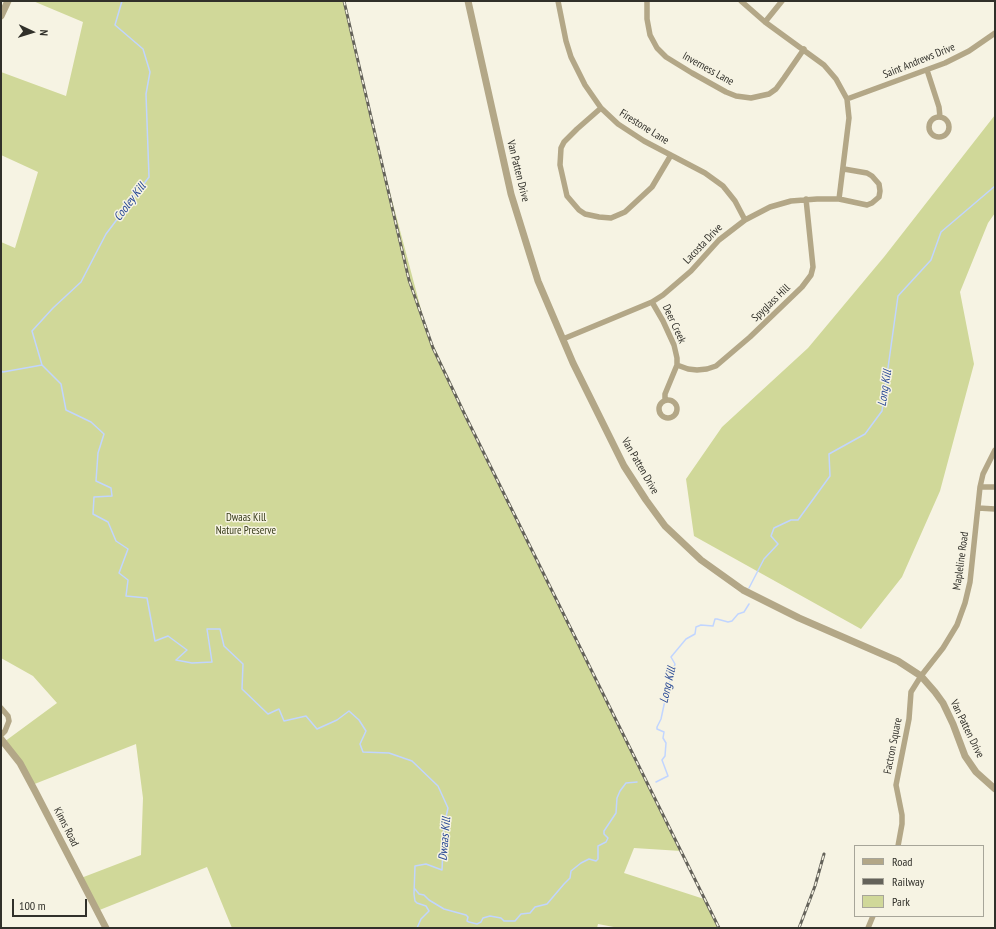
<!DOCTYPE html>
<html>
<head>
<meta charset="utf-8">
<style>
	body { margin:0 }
	#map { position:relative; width:996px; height:929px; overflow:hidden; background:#f6f3e3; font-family:"PT Sans Narrow",sans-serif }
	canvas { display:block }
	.frame { position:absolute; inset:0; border:2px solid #31302a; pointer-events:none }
	.legend { position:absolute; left:854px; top:845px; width:130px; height:72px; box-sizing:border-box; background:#f6f3e3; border:1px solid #a7a599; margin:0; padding:5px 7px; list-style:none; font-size:12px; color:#31302a }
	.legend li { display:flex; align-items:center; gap:8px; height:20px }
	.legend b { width:20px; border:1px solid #a7a599 }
	.north { position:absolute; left:12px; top:12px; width:40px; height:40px; -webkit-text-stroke:3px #f6f3e3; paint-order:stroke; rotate:94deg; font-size:11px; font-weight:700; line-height:16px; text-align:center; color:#31302a }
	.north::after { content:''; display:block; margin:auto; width:14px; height:18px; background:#31302a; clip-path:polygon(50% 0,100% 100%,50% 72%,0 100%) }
	.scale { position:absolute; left:12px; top:899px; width:75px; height:18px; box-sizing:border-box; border:2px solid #31302a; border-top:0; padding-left:5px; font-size:12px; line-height:14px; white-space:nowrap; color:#31302a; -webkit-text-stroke:3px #f6f3e3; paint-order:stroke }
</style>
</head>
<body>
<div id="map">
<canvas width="996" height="929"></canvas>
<div class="frame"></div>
<ul class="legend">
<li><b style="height:5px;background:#b3a787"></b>Road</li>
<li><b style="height:5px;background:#64625a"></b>Railway</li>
<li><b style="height:11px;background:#d0d899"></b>Park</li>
</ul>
<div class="north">N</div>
<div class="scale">100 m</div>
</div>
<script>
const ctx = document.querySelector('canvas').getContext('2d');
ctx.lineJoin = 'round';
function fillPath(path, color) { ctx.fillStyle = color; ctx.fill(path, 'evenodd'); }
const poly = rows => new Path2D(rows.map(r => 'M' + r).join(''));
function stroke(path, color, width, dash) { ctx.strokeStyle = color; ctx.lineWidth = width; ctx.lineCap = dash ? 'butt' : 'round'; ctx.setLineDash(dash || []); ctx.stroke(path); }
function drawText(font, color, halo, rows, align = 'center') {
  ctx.font = font + ' "PT Sans Narrow",sans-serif'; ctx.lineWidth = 3; ctx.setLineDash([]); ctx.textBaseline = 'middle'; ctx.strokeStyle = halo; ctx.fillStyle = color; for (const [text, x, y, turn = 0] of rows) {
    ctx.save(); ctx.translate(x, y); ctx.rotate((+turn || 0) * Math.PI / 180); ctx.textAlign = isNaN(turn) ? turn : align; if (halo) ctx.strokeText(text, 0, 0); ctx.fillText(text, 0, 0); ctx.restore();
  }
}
fillPath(poly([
	[33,1,344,1,376,140,427,332,474,432,681,851,634,848,624,873,704,899,718,928,619,928,598,924,597,928,232,928,207,867,97,911,81,878,141,855,143,798,136,744,32,785,4,742,57,703,33,676,1,658,1,242,15,248,38,172,1,155,1,72,66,96,83,22],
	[995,115,995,213,988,223,960,292,974,364,940,491,902,577,861,629,694,536,686,479,722,427,808,348,884,257]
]), '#d0d899');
stroke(poly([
	[122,1,115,25,143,49,150,72,146,94,149,177,106,234,81,282,53,308,32,331,42,365,61,384,66,410,91,422,104,434,98,453,96,481,111,488,112,496,94,497,93,514,108,522,116,541,128,549,119,573,128,580,126,596,147,598,155,641,168,636,187,650,176,660,192,663,212,662,207,629,220,629,224,646,243,664,242,689,268,714,279,709,284,721,306,716,317,729,337,720,349,711,359,720,366,731,360,744,363,752,389,753,412,761,438,786,448,808,444,826,442,870,426,864,415,866,414,894,415,901,417,903,426,906,429,911,421,919,417,928],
	[1,371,3,372,42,365],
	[749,588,764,559,778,544,771,536,774,528,791,520,798,520,830,476,829,454,865,434,882,411,898,296,931,260,941,232,995,186],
	[656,782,668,776,662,760,665,756,666,743,663,738,664,732,657,729,657,727,661,719,667,691,675,664,671,657,686,639,695,634,696,627,701,625,713,626,715,619,717,619,728,622,732,621,738,614,744,612,749,604],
	[415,889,419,894,424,895,429,900,444,909,466,915,468,917,467,921,469,922,477,924,481,922,483,918,490,916,501,918,504,921,515,921,521,914,530,913,535,907,547,904,564,884,570,878,571,871,581,863,589,859,596,861,598,859,598,846,606,842,608,838,604,834,604,831,616,813,617,798,620,791,626,783,637,782]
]), '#c1d5ff', 1.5);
stroke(poly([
	[558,1,566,41,571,57,585,85,601,108,618,124,644,141,705,173,723,186,735,201,745,220],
	[647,1,647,19,650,35,657,48,666,57,692,73,726,92,736,96,751,98,769,94,776,89,784,78,804,49],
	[741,1,765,22,824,65,836,79,847,99,849,118,839,199],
	[765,22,782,1],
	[927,70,939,107,940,117],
	[847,99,945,63,969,51,995,33],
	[601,108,577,129,564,142,561,148,560,165,567,196,579,210,585,214,599,217,611,218,625,212,652,187,671,155],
	'929 127a10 10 0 1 1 20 0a10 10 0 1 1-20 0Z',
	[652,302,663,321,674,345,677,358,677,365,665,394,665,400],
	[563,339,652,302,663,295,691,271,719,240,745,220,770,207,791,201,817,199,839,199,867,205,872,203,879,197,880,191,879,184,872,176,867,173,844,169],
	[677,365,688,369,697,370,707,369,716,366,750,337,802,287,811,275,813,267,806,199],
	'659 409a9 9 0 1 1 18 0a9 9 0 1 1-18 0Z',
	[980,487,995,487],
	[978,508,995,509],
	[1,708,8,716,9,721,5,731,1,735],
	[898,846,902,824,902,815,896,785,909,719,911,692,921,676,943,648,957,625,965,603,970,582,980,487,983,474,995,450],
	[868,928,873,916]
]), '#b3a787', 5.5);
stroke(poly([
	[468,1,511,194,538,281,573,363,624,466,646,500,665,526,701,560,743,590,799,618,898,661,921,676,935,692,943,703,953,724,965,756,976,772,995,789],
	[1,16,8,1],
	[1,739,20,763,35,791,106,928]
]), '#b3a787', 7);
const rail = poly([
	[344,1,409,280,433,348,465,415,719,928],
	[799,928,815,886,824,854]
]);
stroke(rail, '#64625a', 3);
stroke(rail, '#f6f3e3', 1.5, [4.5]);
drawText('11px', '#31302a', '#f6f3e3', [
	["Saint Andrews Drive",919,61,-22],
	["Inverness Lane",708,69,29],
	["Firestone Lane",644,127,32],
	["Van Patten Drive",518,171,76],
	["Lacosta Drive",703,244,-46],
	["Spyglass Hill",771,303,-44],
	["Deer Creek",674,324,65],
	["Van Patten Drive",640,466,60],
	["Mapleline Road",961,561,-82],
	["Van Patten Drive",967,729,64],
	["Factron Square",893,746,-79],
	["Kinns Road",66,827,63]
]);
drawText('11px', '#373b19', '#f6f3e3', [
	["Dwaas Kill",246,518],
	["Nature Preserve",246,531]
]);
drawText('italic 12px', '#274895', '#f6f3e3', [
	["Cooley Kill",130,202,-53],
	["Long Kill",885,388,-81],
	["Long Kill",668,685,-77],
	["Dwaas Kill",445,839,-85]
]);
</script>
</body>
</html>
